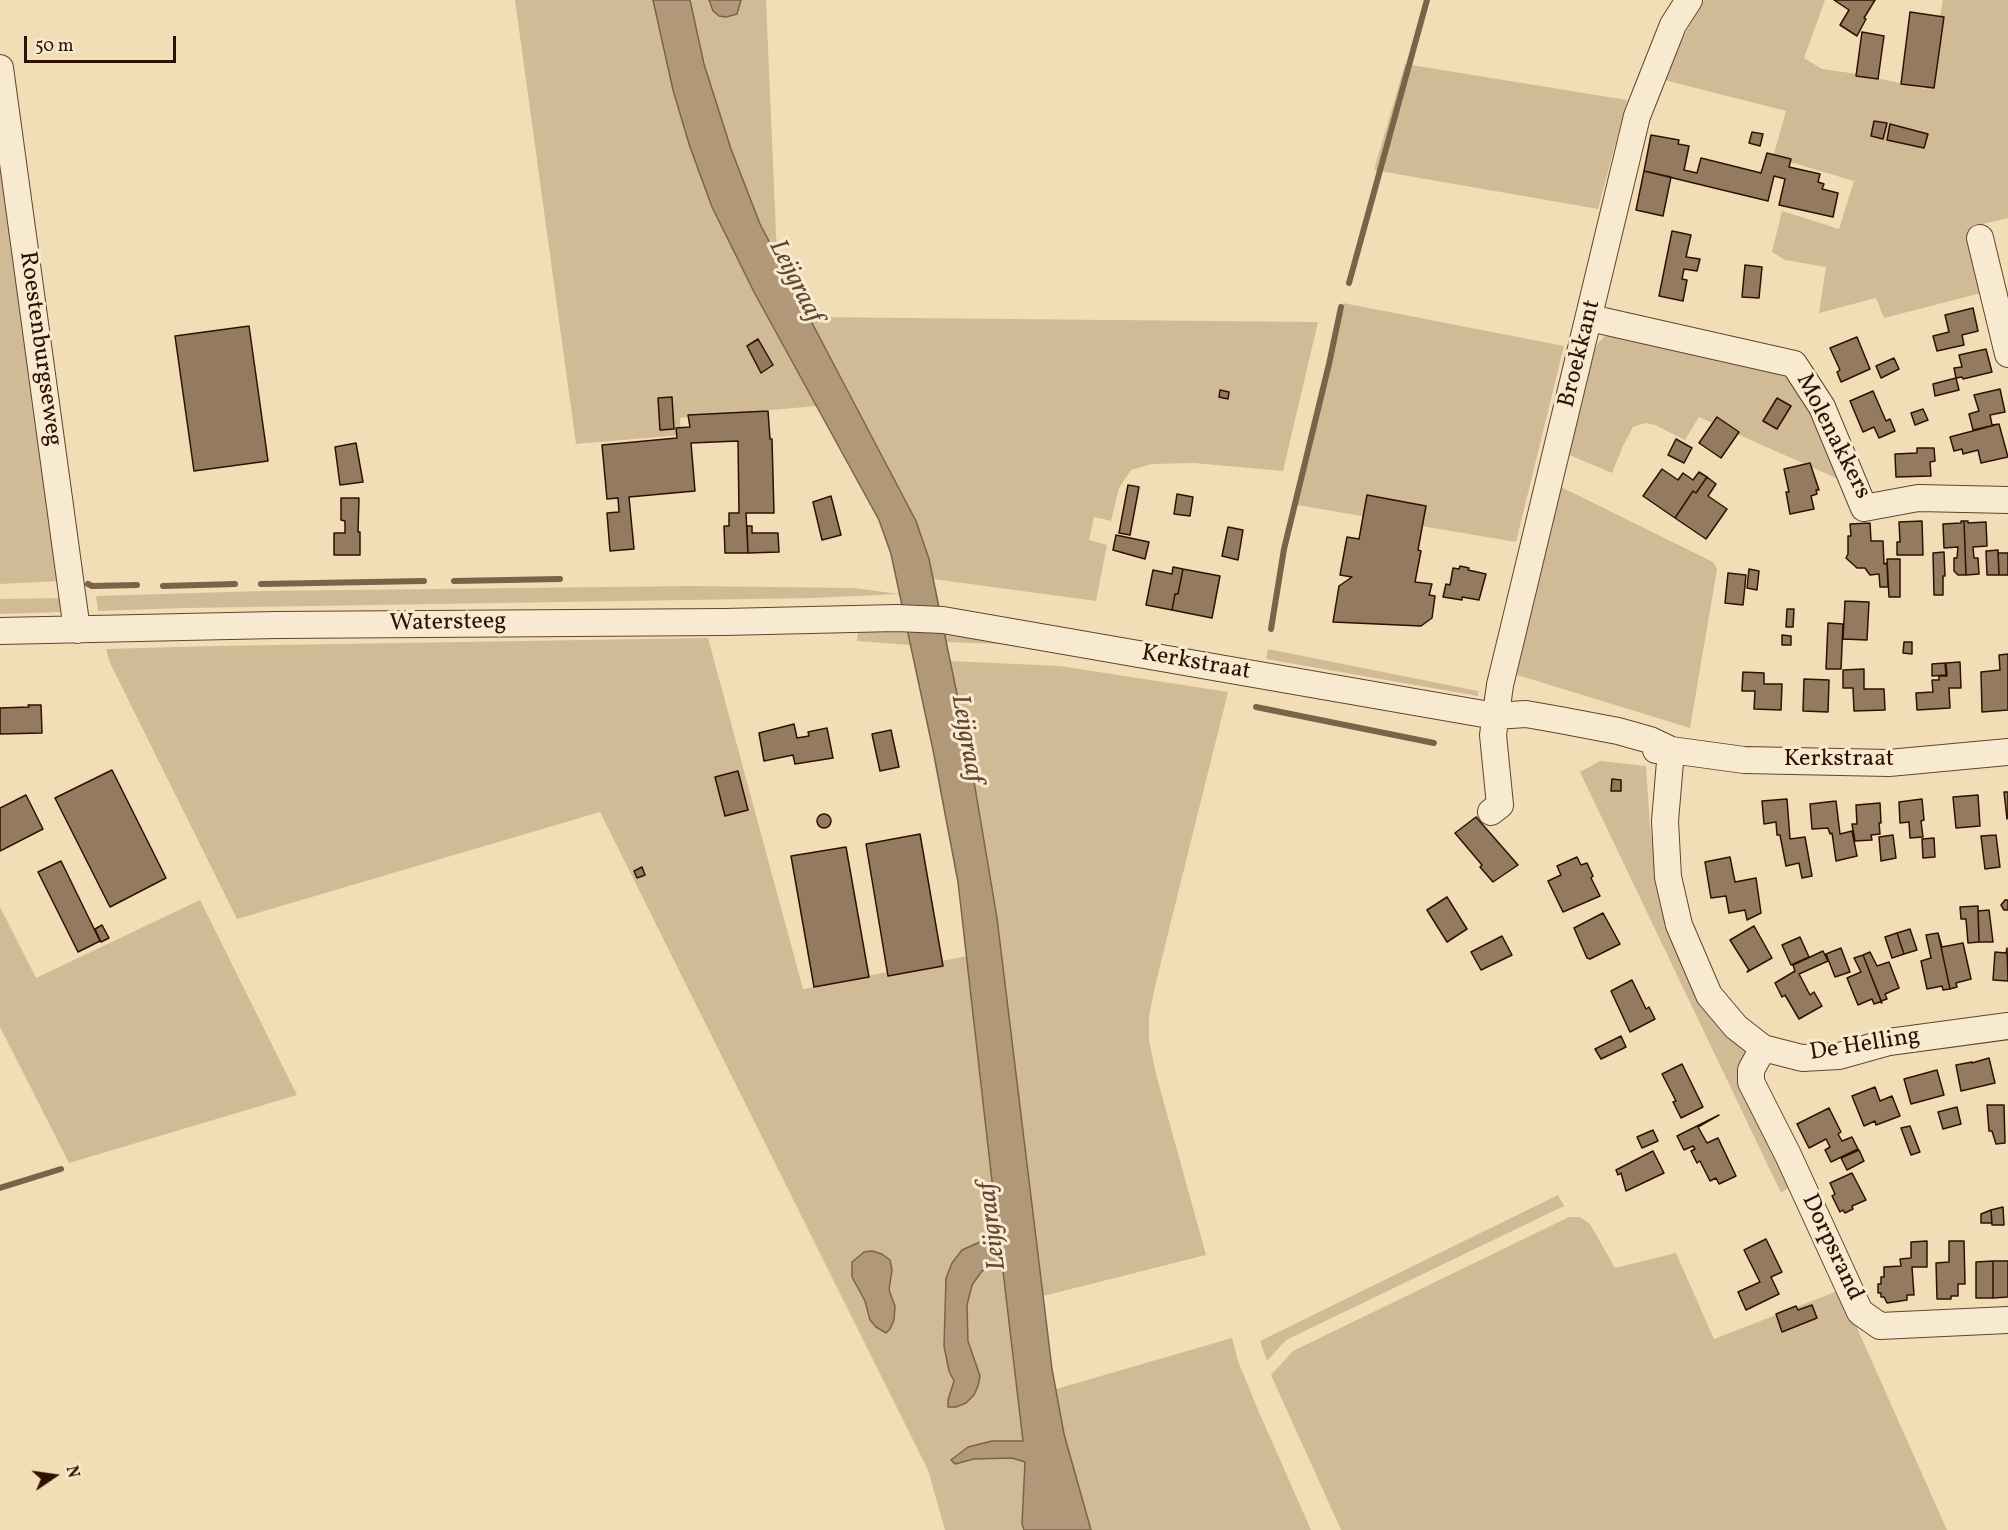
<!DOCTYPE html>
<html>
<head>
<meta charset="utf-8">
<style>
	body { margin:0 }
	#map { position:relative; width:2008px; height:1530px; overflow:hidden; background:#f2deb6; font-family:Vollkorn,serif }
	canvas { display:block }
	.north { position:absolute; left:24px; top:1446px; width:60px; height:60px; -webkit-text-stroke:4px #f7ead0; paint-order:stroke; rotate:77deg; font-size:16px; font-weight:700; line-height:24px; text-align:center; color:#2f1002 }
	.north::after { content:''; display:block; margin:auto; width:21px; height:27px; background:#2f1002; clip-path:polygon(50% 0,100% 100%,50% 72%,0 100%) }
	.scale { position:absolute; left:24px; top:36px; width:152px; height:27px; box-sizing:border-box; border:3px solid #2f1002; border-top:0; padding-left:8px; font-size:18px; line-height:21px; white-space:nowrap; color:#2f1002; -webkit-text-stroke:4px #f7ead0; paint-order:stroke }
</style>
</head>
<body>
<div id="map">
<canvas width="2008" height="1530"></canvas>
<div class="north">N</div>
<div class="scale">50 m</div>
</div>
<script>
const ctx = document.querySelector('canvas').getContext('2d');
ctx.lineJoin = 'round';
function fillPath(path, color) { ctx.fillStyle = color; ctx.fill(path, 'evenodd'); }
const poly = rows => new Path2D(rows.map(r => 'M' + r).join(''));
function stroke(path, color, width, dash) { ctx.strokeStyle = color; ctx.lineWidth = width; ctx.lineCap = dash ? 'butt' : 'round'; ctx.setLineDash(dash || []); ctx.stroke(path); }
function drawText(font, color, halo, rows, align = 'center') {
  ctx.font = font + ' Vollkorn,serif'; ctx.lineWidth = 6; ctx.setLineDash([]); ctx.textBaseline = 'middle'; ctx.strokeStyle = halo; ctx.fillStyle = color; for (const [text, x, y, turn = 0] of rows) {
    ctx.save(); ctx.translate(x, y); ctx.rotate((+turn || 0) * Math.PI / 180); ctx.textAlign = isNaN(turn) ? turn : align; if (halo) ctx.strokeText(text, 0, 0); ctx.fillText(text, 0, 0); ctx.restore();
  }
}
fillPath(poly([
	[515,0,653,0,673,90,690,147,712,207,754,292,817,406,680,418,681,435,576,444],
	[690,0,709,0,713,11,719,16,741,3,741,0,766,0,777,257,760,224,731,149,704,64],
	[1704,0,1825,0,1804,58,1822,69,1858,74,1926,89,1943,0,2008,0,2008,218,1979,225,1993,290,1884,318,1876,298,1819,313,1826,267,1785,260,1772,252,1782,211,1839,229,1854,181,1773,157,1786,111,1664,80,1679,45],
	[1405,64,1627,100,1598,209,1374,170],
	[0,135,61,581,0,584],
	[1343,303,1564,346,1516,542,1297,505],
	[808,317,1318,322,1283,471,1194,463,1152,464,1131,470,1119,488,1111,521,1094,517,1089,540,1107,545,1096,601,933,579,929,559],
	[1609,332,1802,366,1845,482,1699,417,1685,440,1655,425,1645,423,1633,427,1623,446,1612,473,1567,454,1590,357,1599,342],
	[1559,486,1713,562,1717,569,1690,728,1514,674],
	[692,586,853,588,900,594,813,598,186,608,98,611,96,596,262,591],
	[62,598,63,612,0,614,0,599],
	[867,627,907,628,910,645,857,641,858,632],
	[943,628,1053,646,946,642],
	[708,638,803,989,967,956,998,1234,981,1240,946,1278,944,1346,949,1371,954,1381,948,1400,948,1407,976,1363,970,1352,967,1325,967,1305,972,1285,982,1271,994,1265,1003,1271,1023,1441,992,1441,968,1447,951,1460,955,1464,974,1459,1012,1458,1025,1462,1022,1524,1024,1530,945,1530,928,1470,600,812,237,919,110,663,106,649,215,646],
	[890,1283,889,1290,895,1306,876,1327,870,1320,865,1301],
	[1268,649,1478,691,1478,696,1266,659],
	[950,661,1060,666,1228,692,1155,986,1149,1017,1149,1041,1156,1074,1206,1255,1043,1296,997,918,969,752],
	[1600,761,1646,766,1650,825,1658,883,1749,1045,1792,1185,1781,1193,1580,772],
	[200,900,297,1095,69,1163,0,1027,0,907,36,978],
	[1558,1195,1564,1206,1286,1340,1267,1361,1260,1341],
	[1569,1217,1580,1217,1590,1224,1615,1268,1676,1253,1714,1339,1840,1290,1947,1530,1341,1530,1271,1375,1293,1351],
	[1232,1338,1238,1361,1258,1410,1311,1530,1091,1530,1064,1434,1056,1389]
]), '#d1bb97');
const water = poly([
	[653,0,690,0,704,64,731,149,760,224,916,521,929,559,969,752,997,918,1052,1369,1064,1434,1091,1530,1024,1530,1022,1524,1025,1462,1012,1458,974,1459,955,1464,951,1460,968,1447,992,1441,1023,1441,1003,1271,994,1266,982,1271,972,1285,967,1305,968,1341,980,1376,978,1386,974,1395,966,1403,956,1407,948,1407,948,1400,954,1381,949,1371,944,1346,946,1278,952,1263,962,1250,998,1234,958,882,933,750,891,554,879,520,754,292,712,207,690,147,673,90,653,0],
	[709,0,741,0,737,14,726,17,719,16,713,11,709,0],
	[872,1251,882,1254,890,1260,892,1270,889,1290,895,1306,894,1320,890,1329,886,1333,876,1327,870,1320,865,1301,852,1277,852,1262,864,1252,872,1251]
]);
fillPath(water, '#b09879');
stroke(water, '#7c6249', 1.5);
stroke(poly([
	[1349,283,1427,0],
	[454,581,560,579],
	[88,584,92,586,137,585],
	[261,584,424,581],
	[163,586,235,584],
	[1271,629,1284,549,1329,364,1341,307],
	[1256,707,1434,743],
	[0,1188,61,1169]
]), '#7c6249', 6);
const building = poly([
	[1875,0,1864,18,1866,19,1857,36,1840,25,1849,10,1834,0,1875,0],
	[1910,12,1944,17,1934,88,1901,84,1910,12],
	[1862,32,1884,36,1878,79,1856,76,1862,32],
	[1874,121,1887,123,1883,139,1871,136,1874,121],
	[1890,124,1928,134,1924,148,1887,140,1890,124],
	[1752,132,1763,134,1760,146,1749,143,1752,132],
	[1651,135,1679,140,1678,144,1689,146,1684,170,1697,173,1701,158,1761,173,1767,153,1791,159,1789,167,1820,174,1818,182,1824,184,1822,189,1838,193,1833,217,1779,205,1785,179,1774,176,1768,201,1644,171,1651,135],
	[1644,171,1671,177,1663,216,1636,210,1644,171],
	[1672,231,1691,235,1686,257,1700,259,1697,271,1684,269,1682,279,1687,280,1683,301,1659,296,1672,231],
	[1745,265,1762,267,1759,298,1742,297,1745,265],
	[1973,308,1978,331,1962,335,1964,345,1937,351,1933,336,1949,332,1945,315,1973,308],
	[249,326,268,461,194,471,175,336,249,326],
	[1857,337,1870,369,1841,382,1837,372,1840,370,1830,348,1857,337],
	[758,339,773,365,761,373,747,346,758,339],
	[1986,349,1992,372,1963,379,1962,377,1956,378,1954,368,1962,367,1959,355,1986,349],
	[1894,358,1899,369,1881,378,1876,366,1894,358],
	[1956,378,1959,390,1935,396,1933,384,1956,378],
	[2000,389,2005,412,1990,415,1992,425,1999,424,1973,430,1969,414,1979,411,1974,395,2000,389],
	[1220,390,1229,392,1228,399,1219,397,1220,390],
	[1873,391,1886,421,1890,419,1895,431,1879,438,1874,427,1863,432,1850,401,1873,391],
	[672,397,674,429,660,430,658,398,672,397],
	[1777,398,1791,406,1777,429,1763,421,1777,398],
	[1923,409,1928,420,1915,425,1911,413,1923,409],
	[768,411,770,439,772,439,774,513,746,513,748,553,725,553,724,526,729,526,729,513,739,513,738,441,691,443,695,491,629,497,634,549,610,551,607,513,619,512,618,498,607,499,602,445,677,438,676,428,690,427,688,415,768,411],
	[1717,417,1739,432,1721,458,1699,443,1717,417],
	[1999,424,2008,457,1981,463,1978,450,1963,454,1962,449,1954,451,1950,437,1999,424],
	[1676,439,1692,448,1684,463,1668,455,1676,439],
	[356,443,363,482,340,485,335,447,356,443],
	[1917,448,1934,448,1935,461,1930,462,1931,476,1896,477,1895,454,1917,453,1917,448],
	[1810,463,1819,490,1816,490,1817,494,1811,496,1814,509,1790,514,1786,492,1789,492,1784,469,1810,463],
	[1662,469,1678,480,1683,473,1693,480,1699,472,1707,477,1696,493,1693,491,1675,518,1643,496,1662,469],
	[1707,477,1716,484,1708,496,1727,509,1706,539,1675,518,1693,491,1696,493,1707,477],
	[1128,485,1139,487,1130,535,1119,533,1128,485],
	[1177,494,1193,497,1190,516,1174,514,1177,494],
	[1367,495,1426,506,1418,550,1421,551,1415,582,1432,584,1429,595,1435,596,1432,618,1421,626,1333,622,1339,586,1352,577,1340,575,1347,537,1359,539,1367,495],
	[831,496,841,535,822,540,813,502,831,496],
	[341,498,359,498,358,532,360,532,360,555,334,555,334,533,345,533,345,521,341,520,341,498],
	[1922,521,1923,555,1897,555,1897,542,1900,542,1899,522,1922,521],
	[1961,521,1964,521,1966,575,1958,575,1954,571,1954,558,1957,558,1958,547,1944,548,1943,524,1961,523,1961,521],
	[1964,521,1968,521,1968,523,1986,522,1987,546,1973,547,1974,558,1978,558,1979,574,1966,575,1964,521],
	[1870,523,1871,541,1883,541,1884,564,1887,563,1888,587,1880,587,1879,574,1870,575,1865,568,1857,568,1846,558,1848,554,1848,536,1851,536,1850,524,1870,523],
	[747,526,752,526,752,533,778,533,779,552,748,553,747,526],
	[1228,527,1243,530,1238,560,1222,556,1228,527],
	[1116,535,1149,542,1145,559,1113,550,1116,535],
	[1998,550,1999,575,1987,575,1986,551,1998,550],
	[1944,552,1945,576,1943,576,1943,595,1934,595,1933,553,1944,552],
	[1998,553,2008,553,2008,575,1999,575,1998,553],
	[1887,559,1900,559,1900,597,1889,597,1887,559],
	[1460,566,1469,568,1468,570,1486,574,1479,600,1462,597,1462,600,1443,597,1446,584,1450,585,1453,568,1459,569,1460,566],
	[1173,567,1183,569,1178,594,1175,594,1172,610,1146,605,1153,570,1172,574,1173,567],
	[1183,569,1220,576,1212,618,1172,610,1175,594,1178,594,1183,569],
	[1749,569,1759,571,1757,590,1747,588,1749,569],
	[1728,573,1746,575,1743,605,1725,603,1728,573],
	[1845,601,1869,602,1867,640,1843,639,1845,601],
	[1787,609,1794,609,1793,627,1786,627,1787,609],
	[1828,623,1843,624,1841,669,1826,669,1828,623],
	[1782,635,1791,636,1791,645,1782,645,1782,635],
	[1904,642,1912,642,1912,654,1903,653,1904,642],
	[2008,654,2008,710,1982,712,1981,672,2000,670,1999,655,2008,654],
	[1960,662,1961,688,1949,688,1950,708,1917,710,1916,693,1933,692,1932,680,1939,680,1939,676,1947,676,1946,663,1960,662],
	[1945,663,1946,675,1932,676,1932,664,1945,663],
	[1864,669,1864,689,1884,689,1885,710,1854,711,1853,688,1843,688,1843,670,1864,669],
	[1743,672,1764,673,1764,684,1782,684,1781,710,1754,709,1755,691,1742,691,1743,672],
	[1804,679,1829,680,1828,712,1803,711,1804,679],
	[28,705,41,705,42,733,0,734,0,708,29,707,28,705],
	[794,724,797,738,809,736,808,732,827,728,833,758,795,764,793,755,764,761,759,733,794,724],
	[891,730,899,767,880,771,872,734,891,730],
	[112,770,166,878,110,907,55,798,112,770],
	[738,771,748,810,725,816,715,777,738,771],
	[1612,779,1621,780,1621,791,1611,791,1612,779],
	[2004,792,2008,792,2008,818,2007,819,2004,792],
	[26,795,43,829,0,851,0,808,26,795],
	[1978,795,1980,826,1956,828,1953,797,1978,795],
	[1787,799,1790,839,1805,837,1812,876,1802,878,1799,863,1786,866,1780,835,1777,835,1776,822,1764,824,1762,801,1787,799],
	[1922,799,1924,820,1921,821,1923,837,1910,838,1909,822,1900,823,1899,802,1922,799],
	[1836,801,1840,834,1852,831,1857,856,1836,861,1832,833,1830,834,1828,828,1812,829,1810,804,1836,801],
	[1880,803,1881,823,1879,823,1880,834,1871,835,1872,840,1855,841,1852,824,1857,824,1856,805,1880,803],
	'817 821a7 7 0 1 1 14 0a7 7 0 1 1-14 0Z',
	[1476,817,1518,865,1493,882,1480,867,1482,865,1455,833,1476,817],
	[920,834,943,966,888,976,866,844,920,834],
	[1893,835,1896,858,1881,861,1879,837,1893,835],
	[1996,835,2000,867,1985,869,1981,836,1996,835],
	[1934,838,1935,857,1923,858,1922,839,1934,838],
	[846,847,869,977,814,987,791,856,846,847],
	[1577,857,1581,865,1587,863,1593,876,1591,878,1600,896,1563,912,1548,881,1561,875,1557,866,1577,857],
	[1730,857,1735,882,1756,878,1761,913,1747,920,1745,910,1729,913,1726,896,1711,898,1705,862,1730,857],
	[61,861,100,941,78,952,38,872,61,861],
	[642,867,645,875,637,878,634,871,642,867],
	[1447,897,1467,929,1447,942,1427,910,1447,897],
	[2005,900,2008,900,2008,910,2004,910,2001,905,2005,900],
	[1978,906,1979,942,1968,943,1966,919,1961,919,1960,907,1978,906],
	[1989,910,1993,942,1979,942,1978,911,1989,910],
	[1603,913,1620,944,1590,959,1587,958,1574,928,1603,913],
	[102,925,109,938,101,942,95,929,102,925],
	[1754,926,1772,958,1747,972,1749,970,1730,940,1754,926],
	[1910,929,1917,950,1904,954,1897,933,1910,929],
	[1897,933,1904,954,1892,958,1885,937,1897,933],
	[1938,933,1942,947,1963,943,1971,979,1956,983,1957,987,1950,989,1938,933],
	[1938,933,1950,989,1943,990,1942,986,1927,989,1921,961,1931,958,1926,935,1938,933],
	[1502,936,1512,955,1481,970,1471,952,1502,936],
	[1800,937,1809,957,1791,965,1782,945,1800,937],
	[1841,948,1850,972,1835,977,1826,954,1841,948],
	[2007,948,2008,981,1993,980,1995,952,2006,953,2007,948],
	[1823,951,1828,961,1799,974,1810,995,1814,992,1822,1006,1799,1019,1785,995,1782,997,1775,983,1795,971,1793,965,1823,951],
	[1870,952,1877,966,1889,962,1899,988,1885,994,1887,999,1881,1001,1863,955,1870,952],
	[1863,955,1882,1003,1880,1002,1874,1004,1872,999,1858,1005,1847,978,1861,972,1854,958,1863,955],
	[1632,980,1646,1009,1649,1007,1655,1019,1630,1032,1611,991,1632,980],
	[1621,1036,1626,1047,1601,1059,1595,1049,1621,1036],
	[1989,1058,1995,1083,1961,1091,1956,1065,1972,1062,1972,1063,1989,1058],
	[1682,1064,1703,1107,1681,1118,1673,1102,1676,1101,1662,1074,1682,1064],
	[1937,1070,1944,1095,1911,1104,1904,1079,1937,1070],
	[1875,1087,1880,1101,1892,1096,1900,1116,1876,1125,1875,1121,1864,1126,1852,1096,1875,1087],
	[1987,1105,2004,1105,2005,1143,1996,1144,1992,1131,1989,1131,1987,1105],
	[1957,1107,1961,1124,1943,1129,1938,1112,1957,1107],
	[1829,1108,1841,1132,1838,1134,1842,1141,1852,1137,1858,1149,1831,1162,1825,1150,1830,1147,1826,1139,1809,1148,1797,1124,1829,1108],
	[1719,1115,1698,1127,1707,1143,1718,1138,1736,1176,1719,1184,1716,1178,1710,1181,1700,1161,1697,1163,1691,1151,1695,1149,1693,1146,1684,1150,1677,1136,1719,1115],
	[1910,1126,1920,1152,1911,1155,1901,1128,1910,1126],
	[1653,1130,1658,1141,1642,1148,1637,1137,1653,1130],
	[1859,1150,1864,1161,1847,1170,1841,1158,1859,1150],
	[1653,1151,1664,1173,1626,1191,1621,1173,1618,1175,1616,1170,1653,1151],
	[1852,1173,1866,1200,1852,1206,1853,1209,1845,1213,1843,1210,1840,1212,1832,1196,1835,1194,1830,1183,1852,1173],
	[2003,1207,2004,1225,1992,1225,1991,1210,2003,1207],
	[1991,1210,1992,1223,1981,1223,1981,1214,1991,1210],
	[1766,1239,1782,1272,1771,1277,1779,1294,1746,1310,1738,1292,1760,1282,1744,1250,1766,1239],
	[1927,1241,1927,1267,1912,1267,1914,1295,1907,1295,1907,1300,1887,1303,1884,1297,1881,1297,1881,1293,1878,1293,1878,1284,1881,1284,1881,1277,1884,1277,1884,1267,1901,1266,1900,1259,1911,1258,1911,1242,1927,1241],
	[1949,1241,1964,1241,1965,1284,1958,1284,1958,1296,1951,1296,1951,1299,1937,1299,1936,1263,1949,1262,1949,1241],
	[1993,1261,1993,1298,1976,1298,1976,1262,1993,1261],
	[1993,1261,2008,1261,2008,1297,1993,1298,1993,1261],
	[1812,1305,1817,1318,1782,1332,1776,1314,1796,1306,1798,1310,1812,1305]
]);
fillPath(building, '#947b60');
stroke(building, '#2f1002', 1.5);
const minor = poly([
	[0,68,77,630],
	[1980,238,2008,354],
	[1590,318,1794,364,1822,407,1864,508,1918,498,2008,500],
	[0,631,276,625,724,622,896,618,943,620,1495,716,1526,714,1560,720,1618,731,1650,740,1671,750],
	[1656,750,1671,750,1744,760,1889,763,2008,752],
	[1671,750,1665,821,1668,877,1679,925,1709,995,1736,1027,1763,1048,1802,1058,1839,1056,1889,1042,2008,1026],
	[1491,812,1500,805,1493,735,1500,685,1637,116,1673,25,1689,0],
	[1763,1048,1751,1070,1751,1082,1788,1155,1860,1312,1880,1326,2008,1320]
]);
stroke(minor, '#60442f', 28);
stroke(minor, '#f7ead0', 26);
drawText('24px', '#2f1002', '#f7ead0', [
	["Roestenburgseweg",39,349,82],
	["Broekkant",1581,354,-76],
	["Molenakkers",1832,437,63],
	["Watersteeg",448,624,-1],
	["Kerkstraat",1196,664,10],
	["Kerkstraat",1839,761],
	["De Helling",1865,1046,-9],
	["Dorpsrand",1831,1248,65]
]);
drawText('italic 26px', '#634632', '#f7ead0', [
	["Leijgraaf",794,282,63],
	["Leijgraaf",965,739,80],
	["Leijgraaf",994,1226,-97]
]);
</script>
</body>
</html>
